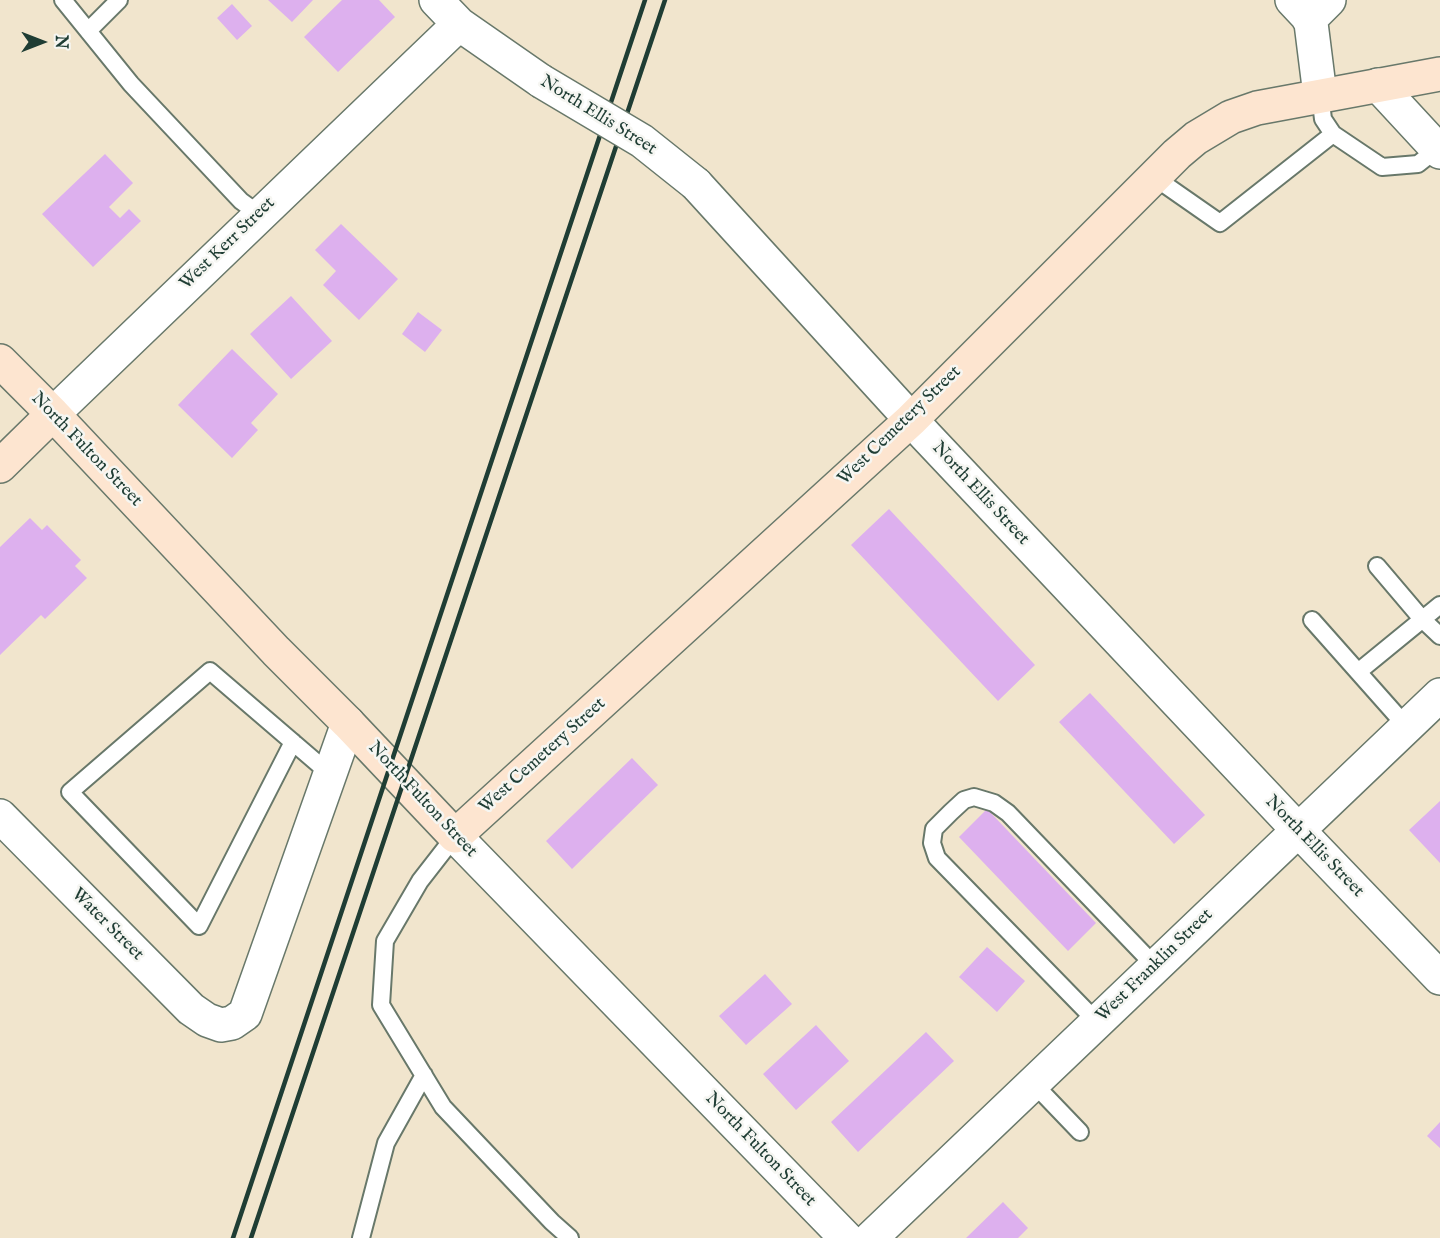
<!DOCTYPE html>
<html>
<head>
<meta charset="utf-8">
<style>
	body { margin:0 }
	#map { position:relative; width:1440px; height:1238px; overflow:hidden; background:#f1e5cd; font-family:"IM FELL English",serif }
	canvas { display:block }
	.north { position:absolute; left:12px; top:12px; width:60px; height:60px; -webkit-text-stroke:4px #f6f6f2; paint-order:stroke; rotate:90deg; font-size:16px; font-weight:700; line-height:24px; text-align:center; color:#1f3d34 }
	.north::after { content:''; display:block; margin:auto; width:21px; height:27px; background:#1f3d34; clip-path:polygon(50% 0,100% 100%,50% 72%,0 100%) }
</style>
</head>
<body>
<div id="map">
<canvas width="1440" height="1238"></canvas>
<div class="north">N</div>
</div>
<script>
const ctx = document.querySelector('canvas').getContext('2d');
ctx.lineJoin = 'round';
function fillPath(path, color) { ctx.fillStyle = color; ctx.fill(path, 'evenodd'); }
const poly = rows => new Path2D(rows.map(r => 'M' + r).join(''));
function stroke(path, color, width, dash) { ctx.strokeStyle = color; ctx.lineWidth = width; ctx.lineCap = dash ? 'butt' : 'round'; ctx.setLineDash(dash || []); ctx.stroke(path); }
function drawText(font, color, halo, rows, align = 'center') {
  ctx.font = font + ' "IM FELL English",serif'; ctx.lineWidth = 5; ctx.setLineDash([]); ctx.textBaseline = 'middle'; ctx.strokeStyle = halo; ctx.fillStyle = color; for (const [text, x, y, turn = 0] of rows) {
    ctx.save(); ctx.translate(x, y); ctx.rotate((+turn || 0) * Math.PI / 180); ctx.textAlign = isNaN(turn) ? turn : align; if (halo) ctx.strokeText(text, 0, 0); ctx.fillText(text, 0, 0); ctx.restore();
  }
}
fillPath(poly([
	[268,0,313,0,292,22],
	[342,0,379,0,395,17,338,72,304,37],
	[232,4,252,26,237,40,217,18],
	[105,154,133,183,109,207,120,218,129,209,141,221,93,267,42,214],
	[341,224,398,279,359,320,323,285,336,271,315,250],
	[291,296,332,341,291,379,250,334],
	[418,312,442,330,425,352,402,334],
	[232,349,278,394,251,423,258,430,232,458,178,405],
	[889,509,1035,665,998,701,851,545],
	[30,518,42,530,47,525,81,560,75,566,87,578,45,619,41,615,0,655,0,547],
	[1090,693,1205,815,1174,844,1059,722],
	[632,758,658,785,572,869,546,841],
	[1440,801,1440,863,1409,830],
	[987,809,1096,923,1068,951,959,837],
	[987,947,1025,981,997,1012,959,977],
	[765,974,792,1004,746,1045,719,1016],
	[816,1025,849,1061,796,1110,763,1074],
	[926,1032,954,1061,858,1152,831,1122],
	[1440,1122,1440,1148,1427,1136],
	[1003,1202,1028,1228,1018,1238,966,1238]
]), '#ddb0ee');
const lane = poly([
	[63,0,131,84,241,201,259,214],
	[88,31,119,0],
	[1320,95,1323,119,1333,134],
	[1154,177,1220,223,1333,134,1382,167,1418,164,1437,149],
	[1377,566,1422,619,1440,636],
	[1312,620,1406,726],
	[1358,672,1440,605],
	[293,742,199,926,70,792,210,671,330,774],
	[455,836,420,881,385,941,381,1005,443,1107,552,1222,570,1238],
	[1097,1022,937,858,932,843,934,829,951,812,964,800,974,797,994,803,1008,813,1155,966],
	[1033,1083,1080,1132],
	[361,1238,386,1143,424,1075]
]);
const street = poly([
	[436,0,459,24,541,81],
	[1292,0,1307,16,1311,23,1320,95],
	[1310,19,1329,0],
	[1378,85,1440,152],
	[696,184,926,436,1298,830,1440,978],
	[53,414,459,24],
	[0,816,191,1009,207,1020,221,1025,232,1023,245,1014,348,723],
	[455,836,846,1238],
	[871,1238,1440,695]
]);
const secondary = poly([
	[0,361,53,414,276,651,348,723,455,836,911,420,1177,154,1196,138,1231,117,1257,108,1440,74],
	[0,466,53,414]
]);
stroke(lane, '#68786a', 20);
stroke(street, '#68786a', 36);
stroke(secondary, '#68786a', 36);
stroke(lane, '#fff', 16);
stroke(street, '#fff', 33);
stroke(secondary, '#fde5d0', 33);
stroke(poly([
	[233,1238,645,0],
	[251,1238,665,0]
]), '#1f3d34', 4.5);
const streetBridge = poly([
	[541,81,642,141,696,184]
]);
stroke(streetBridge, '#68786a', 36, []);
stroke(streetBridge, '#fff', 33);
drawText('18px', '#1f3d34', '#f6f6f2', [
	["North Ellis Street",598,116,32],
	["West Kerr Street",228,244,-44],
	["West Cemetery Street",900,426,-44],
	["North Fulton Street",86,450,46],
	["North Ellis Street",980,494,47],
	["West Cemetery Street",543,756,-42],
	["North Fulton Street",422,800,47],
	["North Ellis Street",1314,847,46],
	["Water Street",107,925,45],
	["West Franklin Street",1155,966,-44],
	["North Fulton Street",760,1150,46]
]);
</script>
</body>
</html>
